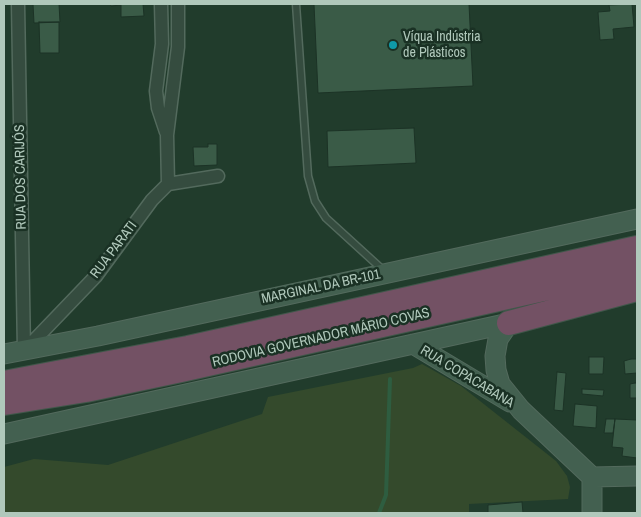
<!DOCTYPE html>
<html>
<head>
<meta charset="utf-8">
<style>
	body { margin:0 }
	#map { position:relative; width:641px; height:517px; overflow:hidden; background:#213c2c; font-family:"Archivo Narrow",sans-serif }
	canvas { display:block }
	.frame { position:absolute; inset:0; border:5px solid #b0c8bb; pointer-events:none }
</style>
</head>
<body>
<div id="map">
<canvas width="641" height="517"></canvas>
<div class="frame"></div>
</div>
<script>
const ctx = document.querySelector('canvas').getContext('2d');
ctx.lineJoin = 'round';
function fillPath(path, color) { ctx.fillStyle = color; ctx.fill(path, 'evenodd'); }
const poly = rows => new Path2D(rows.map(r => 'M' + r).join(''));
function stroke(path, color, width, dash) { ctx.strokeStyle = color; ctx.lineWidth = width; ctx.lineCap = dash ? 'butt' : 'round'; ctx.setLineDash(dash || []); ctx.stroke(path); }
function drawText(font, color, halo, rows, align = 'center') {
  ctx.font = font + ' "Archivo Narrow",sans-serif'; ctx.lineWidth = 5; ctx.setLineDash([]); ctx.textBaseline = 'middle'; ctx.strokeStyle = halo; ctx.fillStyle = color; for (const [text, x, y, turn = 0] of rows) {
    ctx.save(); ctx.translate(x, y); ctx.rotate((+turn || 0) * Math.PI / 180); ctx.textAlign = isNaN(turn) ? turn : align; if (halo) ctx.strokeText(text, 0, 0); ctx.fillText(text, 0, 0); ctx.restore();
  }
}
fillPath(poly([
	[422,364,461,386,556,461,567,476,570,487,568,499,469,504,469,513,4,513,4,467,34,459,108,465,262,414,268,397,413,368]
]), '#344a2c');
stroke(poly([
	[379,513,386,495,390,379]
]), '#2e5d40', 4);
const building = poly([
	[33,4,59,4,60,22,34,23,33,4],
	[110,4,143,4,144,16,121,17,121,5,111,6,110,4],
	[314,4,469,4,473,86,318,93,314,4],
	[632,4,634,27,613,29,614,39,600,40,598,12,610,11,609,5,632,4],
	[39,22,59,22,59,53,40,53,39,22],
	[414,128,416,163,328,167,327,131,414,128],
	[208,144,217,144,217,165,194,166,193,147,208,147,208,144],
	[589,357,604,357,603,374,589,374,589,357],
	[631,359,637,359,637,373,625,374,624,361,631,359],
	[557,372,566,373,563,411,554,410,557,372],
	[635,383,637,383,637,398,630,398,630,384,635,383],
	[582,389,604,390,603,396,582,394,582,389],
	[575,404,597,406,596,428,573,426,575,404],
	[606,419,615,419,613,433,604,433,606,419],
	[615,419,637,420,637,458,622,456,623,448,612,447,615,419],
	[522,502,523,513,488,513,488,505,522,502]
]);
fillPath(building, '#3a5b47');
stroke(building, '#1c3326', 1);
const service = poly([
	[296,4,308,176,315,201,326,218,383,270]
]);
const minor = poly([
	[18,4,24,351],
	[161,4,162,44,156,91,158,108,166,132],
	[168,184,167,135,178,47,178,4],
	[24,351,96,276,152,200,168,184,218,176]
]);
const secondary = poly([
	[509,323,498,339,495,356,496,370,500,384,521,410,592,477,637,476],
	[413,344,510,402],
	[4,354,98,336,637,219],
	[4,434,509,323],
	[592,513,592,477]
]);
const motorway = poly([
	[509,323,637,289],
	[4,383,188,348,637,248],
	[4,403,86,390,181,370,637,268]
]);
stroke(service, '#536a5d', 9);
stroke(minor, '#536a5d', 15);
stroke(secondary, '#536a5d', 21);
stroke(motorway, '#40574a', 26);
stroke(service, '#354c3f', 6);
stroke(minor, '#354c3f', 12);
stroke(secondary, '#436050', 19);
stroke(motorway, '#735164', 24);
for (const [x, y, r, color] of [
	[393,45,5,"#0f9aa8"]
]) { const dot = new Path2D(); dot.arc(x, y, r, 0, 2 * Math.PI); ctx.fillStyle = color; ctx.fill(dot); stroke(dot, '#1a3124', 2); }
drawText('14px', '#b0c8bb', '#1a3124', [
	["Víqua Indústria",403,37],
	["de Plásticos",403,53]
], 'left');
drawText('14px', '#b0c8bb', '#1a3124', [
	["RUA DOS CARIJÓS",21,177,-91],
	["RUA PARATI",114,250,-53],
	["MARGINAL DA BR-101",321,287,-12],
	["RODOVIA GOVERNADOR MÁRIO COVAS",321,338,-13],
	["RUA COPACABANA",467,377,31]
]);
</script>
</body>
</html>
